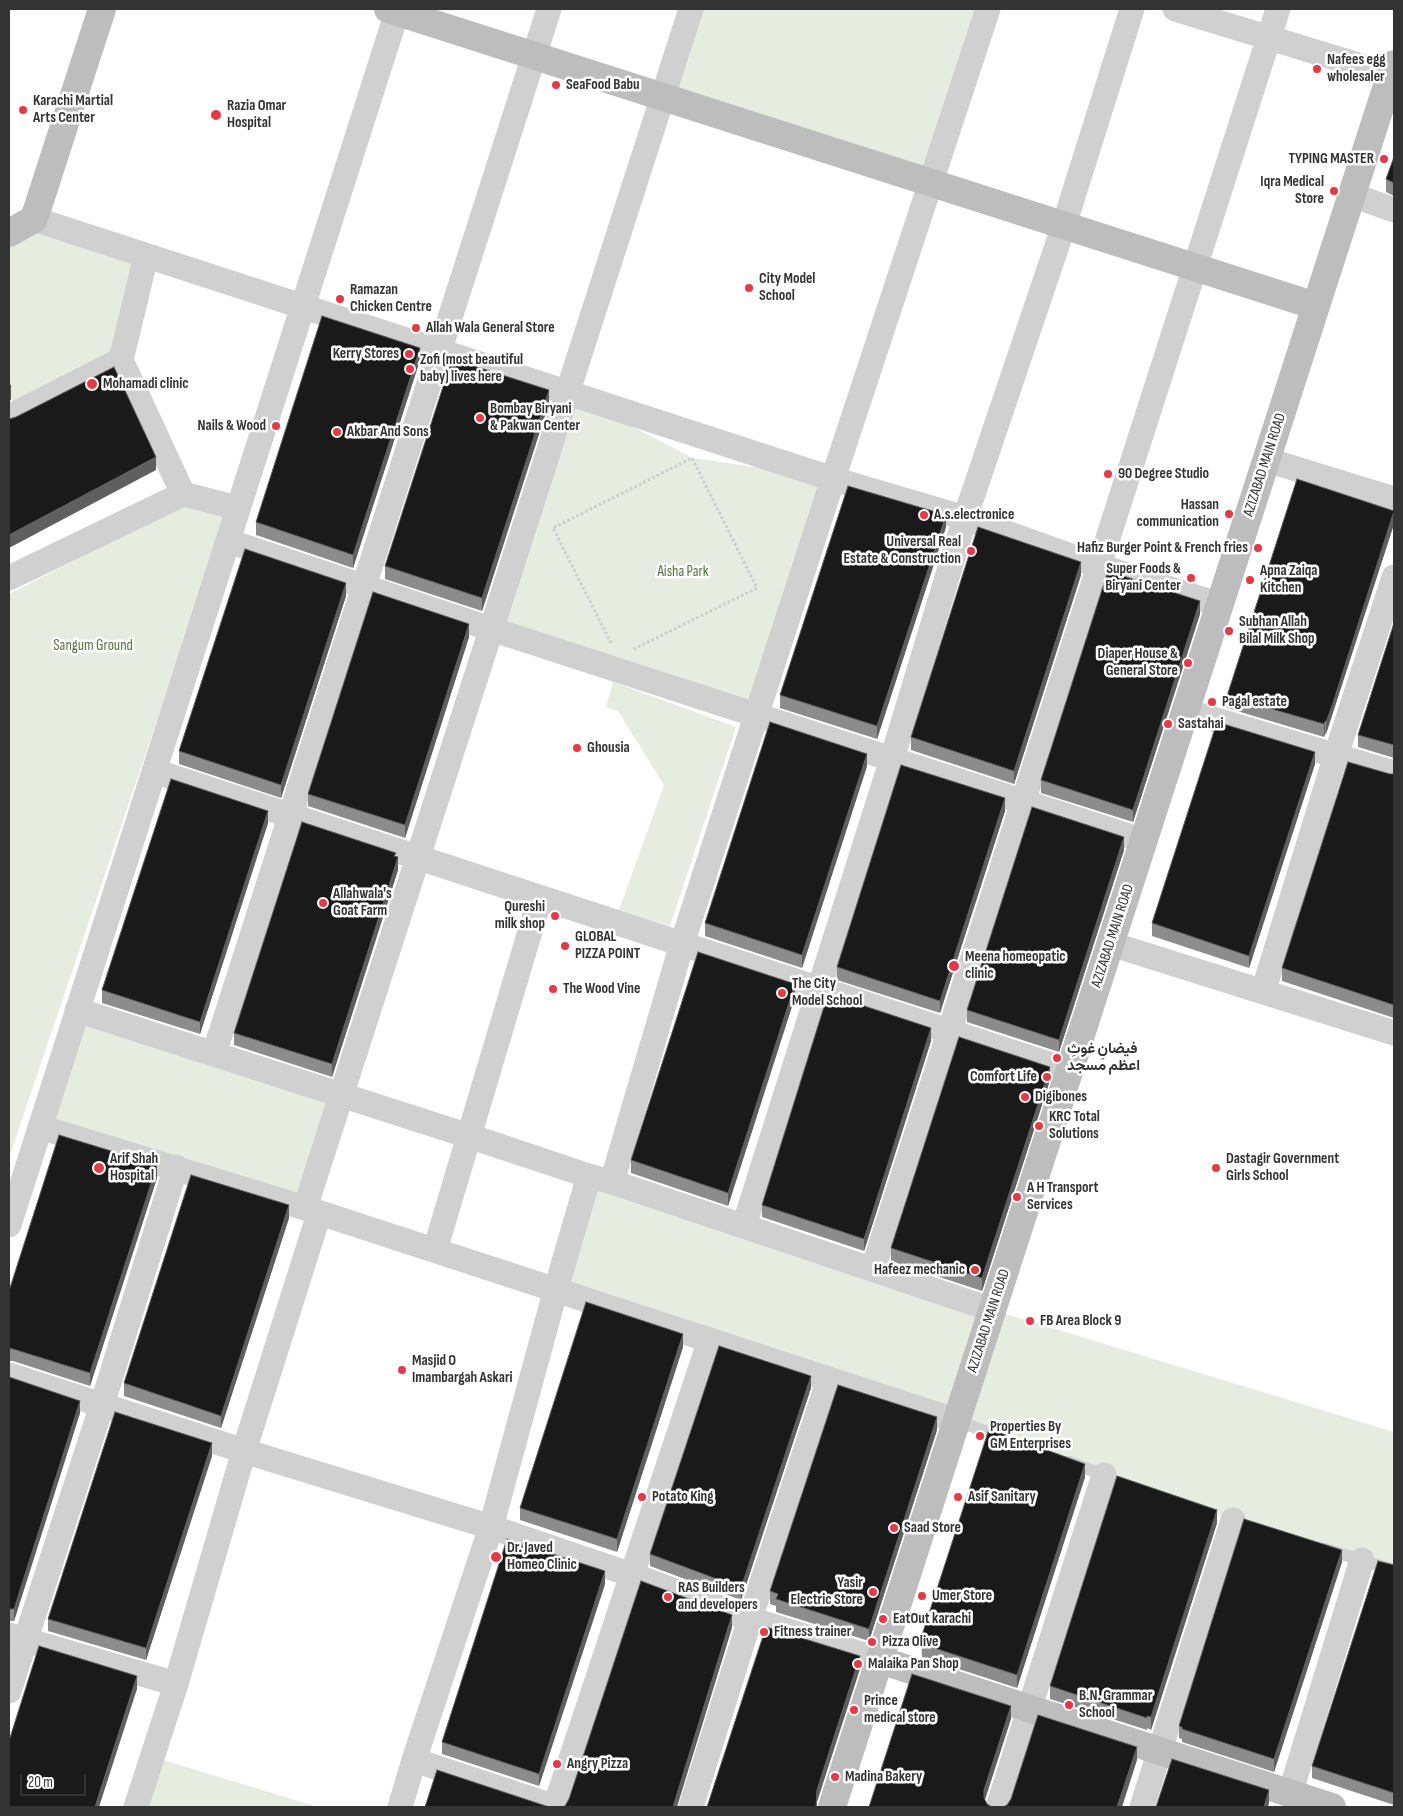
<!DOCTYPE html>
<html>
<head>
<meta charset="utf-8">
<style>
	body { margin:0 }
	#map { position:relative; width:1403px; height:1816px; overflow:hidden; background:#fff; font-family:"Sofia Sans Condensed",sans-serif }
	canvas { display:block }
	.frame { position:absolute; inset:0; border:10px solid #333; pointer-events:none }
	.scale { position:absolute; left:20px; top:1774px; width:66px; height:22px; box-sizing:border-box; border:2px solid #333; border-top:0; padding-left:6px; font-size:15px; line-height:18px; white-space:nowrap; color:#333; -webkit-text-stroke:4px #fff; paint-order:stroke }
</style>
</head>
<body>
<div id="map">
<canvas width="1403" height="1816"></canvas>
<div class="frame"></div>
<div class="scale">20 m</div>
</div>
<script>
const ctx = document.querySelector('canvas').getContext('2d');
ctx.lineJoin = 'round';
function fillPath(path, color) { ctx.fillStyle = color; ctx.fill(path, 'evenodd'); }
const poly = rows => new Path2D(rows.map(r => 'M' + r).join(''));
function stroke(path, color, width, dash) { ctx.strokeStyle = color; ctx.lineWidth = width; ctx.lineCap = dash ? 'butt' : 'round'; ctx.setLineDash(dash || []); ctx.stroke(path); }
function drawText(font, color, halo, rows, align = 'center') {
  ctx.font = font + ' "Sofia Sans Condensed",Vazirmatn,sans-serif'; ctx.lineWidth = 5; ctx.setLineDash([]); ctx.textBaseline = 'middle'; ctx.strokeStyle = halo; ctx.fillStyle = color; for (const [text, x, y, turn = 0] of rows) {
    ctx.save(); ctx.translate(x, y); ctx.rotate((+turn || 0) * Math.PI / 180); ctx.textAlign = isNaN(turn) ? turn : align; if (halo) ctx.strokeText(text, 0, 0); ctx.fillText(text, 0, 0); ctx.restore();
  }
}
fillPath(poly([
	[691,9,988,9,932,183,663,97],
	[34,219,146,256,121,360,18,412,9,394,9,233],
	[567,393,693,458,833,479,756,715,491,629],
	[183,505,226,516,9,1158,9,594],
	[613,682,736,727,670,926,619,910,664,785,618,711,606,707],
	[77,1010,341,1095,305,1208,40,1127],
	[589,1176,993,1310,1394,1432,1394,1570,1233,1520,957,1421,556,1289],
	[153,1757,318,1807,136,1807]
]), '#e6ecdf');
stroke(poly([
	[611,643,553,528,692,458,757,588,632,650]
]), '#cdcdcd', 3, [2.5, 2.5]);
stroke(poly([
	[957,1421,1004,1438],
	[1069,1462,1107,1476],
	[1325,1549,1394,1570]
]), '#d0d0d0', 12);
stroke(poly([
	[1175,9,1391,75],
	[1352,195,1394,210],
	[34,219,833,479,965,518,1099,566,1220,605],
	[121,360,183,494],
	[9,417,121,360,146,256],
	[1267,460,1394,499],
	[228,541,491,629,1144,841],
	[9,578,183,494,238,508],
	[1186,711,1394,773],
	[154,771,1070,1071],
	[1111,944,1394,1033],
	[1263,992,1336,755,1394,577],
	[77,1010,469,1136,589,1176],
	[214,1054,549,9],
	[40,1127,305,1208,957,1421],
	[612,1182,682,944,833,479,988,9],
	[305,1208,691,9],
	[9,1225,398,9],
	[744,1226,892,759,965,518,1064,225,1132,9],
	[435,1250,540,898],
	[873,1269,1278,9],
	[9,1375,244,1451,491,1527,632,1575,750,1619,880,1660],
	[9,1635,176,1684],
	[9,1691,102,1405,176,1167],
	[414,1760,556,1807],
	[1290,1794,1362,1560],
	[136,1807,176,1684,244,1451,319,1214],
	[400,1807,414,1760,491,1527,556,1289,589,1176,612,1182,993,1310],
	[555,1807,710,1340],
	[691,1807,750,1619,829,1379],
	[998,1807,1104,1475],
	[1142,1807,1233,1520]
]), '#d0d0d0', 25);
stroke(poly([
	[388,9,1316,306],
	[9,233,34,219,102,9],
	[880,1660,1332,1807],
	[832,1807,1394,64]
]), '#bdbdbd', 28);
fillPath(poly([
	[1394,157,1394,196,1386,192,1386,179],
	[420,360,353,568,256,535,256,522],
	[549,403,482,611,385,579,385,566],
	[1394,524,1326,734,1325,734,1324,737,1227,708,1227,696],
	[946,527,877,739,780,708,780,695],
	[1081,575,1014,784,911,750,911,737],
	[346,596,281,798,179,764,179,751],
	[1200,614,1133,822,1041,793,1041,780],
	[1394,623,1394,758,1358,747,1358,735],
	[469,637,405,838,308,806,308,794],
	[1315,764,1249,968,1152,936,1152,923],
	[867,766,802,968,705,936,705,923],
	[1390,774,1394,774,1394,1018,1282,981,1282,968],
	[1005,811,940,1013,837,980,837,967],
	[268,823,200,1034,102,1003,102,990],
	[1124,850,1059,1052,967,1022,967,1010],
	[396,856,398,870,332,1077,234,1045,234,1033],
	[795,997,728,1206,631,1173,631,1160],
	[931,1041,864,1251,762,1217,762,1205],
	[1050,1080,982,1291,891,1261,891,1248],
	[157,1178,90,1386,13,1361,9,1361,9,1291],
	[289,1218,221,1428,124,1396,124,1383],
	[683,1347,617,1552,520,1520,520,1508],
	[9,1377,80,1413,14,1621,9,1621],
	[811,1388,741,1600,650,1566,650,1554],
	[937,1430,869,1641,776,1612,776,1606,770,1604,770,1591],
	[212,1456,146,1660,48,1631,48,1619],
	[1085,1477,1017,1688,922,1657,921,1638],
	[1217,1523,1151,1730,1147,1728,1147,1730,1050,1699,1050,1686],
	[1342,1562,1274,1772,1182,1742,1182,1739,1179,1738,1179,1726],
	[1392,1565,1394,1565,1394,1805,1312,1778,1312,1766],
	[605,1584,539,1786,442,1754,442,1742]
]), '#8c8c8c');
fillPath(poly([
	[420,348,420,360,353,568,353,555],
	[11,387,11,400,9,401,9,389],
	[549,390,549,403,482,611,482,598],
	[156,457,156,470,9,548,9,535],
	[1394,511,1394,524,1326,734,1326,722],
	[946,515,946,527,877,739,877,726],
	[1081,562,1081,575,1014,784,1014,771],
	[346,583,346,596,281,798,281,785],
	[1200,601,1200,614,1133,822,1133,810],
	[469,624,469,637,405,838,405,825],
	[1325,721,1325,734,1324,737,1324,724],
	[1315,752,1315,764,1249,968,1249,956],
	[867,754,867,766,802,968,802,955],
	[1005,798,1005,811,940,1013,940,1001],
	[268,811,268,823,200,1034,200,1022],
	[1124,837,1124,850,1059,1052,1059,1040],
	[398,857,398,870,332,1077,332,1064],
	[795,984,795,997,728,1206,728,1193],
	[931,1028,931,1041,864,1251,864,1239],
	[1050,1067,1050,1080,982,1291,982,1278],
	[157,1165,157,1178,90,1386,90,1373],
	[289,1205,289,1218,221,1428,221,1416],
	[683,1334,683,1347,617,1552,617,1539],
	[811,1376,811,1388,741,1600,741,1588],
	[80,1401,80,1413,14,1621,14,1609],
	[937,1417,937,1430,869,1641,869,1629],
	[212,1443,212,1456,146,1660,146,1648],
	[1085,1464,1085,1477,1017,1688,1017,1675],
	[1217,1510,1217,1523,1151,1730,1151,1717],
	[1342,1550,1342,1562,1274,1772,1274,1759],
	[605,1571,605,1584,539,1786,539,1774],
	[732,1615,732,1628,677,1807,673,1807],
	[860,1656,860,1669,817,1802,817,1807,816,1807,817,1790],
	[137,1676,137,1689,99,1807,95,1807],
	[1011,1706,1011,1719,984,1803,984,1790],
	[1137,1747,1137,1760,1122,1807,1117,1807],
	[1269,1790,1269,1803,1268,1807,1264,1807]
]), '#5f5f5f');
const building = poly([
	[1394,157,1394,183,1386,179,1394,157],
	[322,316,420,348,353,555,256,522,322,316],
	[452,359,549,390,482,598,385,566,452,359],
	[114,367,156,457,9,535,9,419,16,417,114,367],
	[9,382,11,387,9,389,9,382],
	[1297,479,1394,511,1333,703,1326,722,1325,721,1324,724,1227,696,1297,479],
	[848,486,946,515,877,726,780,695,848,486],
	[978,527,1081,562,1014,771,911,737,978,527],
	[245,549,346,583,281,785,179,751,245,549],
	[1108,571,1200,601,1133,810,1041,780,1108,571],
	[373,592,469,624,405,825,308,794,373,592],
	[1394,623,1394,745,1358,735,1394,623],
	[770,722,867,754,802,955,705,923,770,722],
	[1217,722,1315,752,1249,956,1152,923,1217,722],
	[1348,762,1390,774,1394,774,1394,1005,1282,968,1348,762],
	[901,765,1005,798,940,1001,837,967,901,765],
	[171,779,268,811,200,1022,102,990,171,779],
	[1032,807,1124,837,1059,1040,967,1010,1032,807],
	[302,822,396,853,394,856,398,857,332,1064,234,1033,302,822],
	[698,952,795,984,728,1193,631,1160,698,952],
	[828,994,931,1028,864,1239,762,1205,828,994],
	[959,1037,1050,1067,982,1278,891,1248,959,1037],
	[59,1135,157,1165,90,1373,13,1349,9,1348,9,1291,59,1135],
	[191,1175,289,1205,221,1416,124,1383,191,1175],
	[586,1302,683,1334,617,1539,520,1508,586,1302],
	[719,1346,811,1376,741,1588,650,1554,719,1346],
	[9,1377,80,1401,14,1609,9,1609,9,1377],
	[838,1385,937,1417,869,1629,776,1599,778,1594,770,1591,838,1385],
	[115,1412,212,1443,146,1648,48,1619,115,1412],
	[989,1429,1085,1464,1017,1675,922,1644,923,1639,921,1638,989,1429],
	[1117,1476,1217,1510,1151,1717,1147,1716,1147,1718,1050,1686,1117,1476],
	[1244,1519,1342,1550,1274,1759,1182,1729,1182,1727,1179,1726,1244,1519],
	[507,1539,605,1571,539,1774,442,1742,507,1539],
	[1378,1561,1394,1565,1394,1793,1312,1766,1378,1561],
	[641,1581,732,1615,673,1807,562,1807,565,1806,569,1799,641,1581],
	[766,1627,860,1656,817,1790,816,1807,707,1807,766,1627],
	[39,1646,137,1676,95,1807,9,1807,9,1741,39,1646],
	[912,1674,1011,1706,984,1790,984,1798,987,1804,992,1807,869,1807,912,1674],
	[1038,1715,1137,1747,1117,1807,1003,1807,1007,1805,1011,1799,1038,1715],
	[1172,1759,1269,1790,1264,1807,1156,1807,1172,1759],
	[437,1770,549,1807,425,1807,437,1770]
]);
fillPath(building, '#1a1a1a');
stroke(building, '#5f5f5f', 1);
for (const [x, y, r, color] of [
	[1317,69,5,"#e63946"],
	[556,85,5,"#e63946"],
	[23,110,5,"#e63946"],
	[216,115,6,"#e63946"],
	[1384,159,5,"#e63946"],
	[1334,191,5,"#e63946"],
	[749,288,5,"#e63946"],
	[340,299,5,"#e63946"],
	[416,328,5,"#e63946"],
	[409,354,5,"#e63946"],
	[410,369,5,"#e63946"],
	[92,384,6,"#e63946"],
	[480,418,5,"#e63946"],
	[276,426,5,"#e63946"],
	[337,432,5,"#e63946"],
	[1108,474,5,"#e63946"],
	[1229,514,5,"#e63946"],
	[924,515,5,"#e63946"],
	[1258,548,5,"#e63946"],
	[971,551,5,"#e63946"],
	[1191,578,5,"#e63946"],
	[1250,580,5,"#e63946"],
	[1229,631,5,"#e63946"],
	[1188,663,5,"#e63946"],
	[1212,702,5,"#e63946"],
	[1168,724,5,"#e63946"],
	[577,748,5,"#e63946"],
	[323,903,5,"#e63946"],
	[555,916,5,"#e63946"],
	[565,946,5,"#e63946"],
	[954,966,6,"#e63946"],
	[553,989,5,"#e63946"],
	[782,993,5,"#e63946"],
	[1057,1058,5,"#e63946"],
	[1047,1077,5,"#e63946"],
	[1025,1097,5,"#e63946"],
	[1039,1126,5,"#e63946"],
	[99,1168,6,"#e63946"],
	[1216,1168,5,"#e63946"],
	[1017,1197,5,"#e63946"],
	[975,1270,5,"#e63946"],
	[1030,1321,5,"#e63946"],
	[402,1370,5,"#e63946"],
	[980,1436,5,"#e63946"],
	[642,1497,5,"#e63946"],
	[958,1497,5,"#e63946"],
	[894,1528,5,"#e63946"],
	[496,1557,6,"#e63946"],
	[873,1592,5,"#e63946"],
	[922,1596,5,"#e63946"],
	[668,1597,5,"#e63946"],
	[883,1619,5,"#e63946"],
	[764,1632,5,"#e63946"],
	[872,1642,5,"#e63946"],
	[858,1664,5,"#e63946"],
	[1069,1705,5,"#e63946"],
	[854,1710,5,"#e63946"],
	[557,1764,5,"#e63946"],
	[835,1777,5,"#e63946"]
]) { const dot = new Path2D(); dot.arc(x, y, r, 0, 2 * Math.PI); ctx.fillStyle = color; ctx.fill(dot); stroke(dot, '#fff', 2); }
drawText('bold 15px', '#333', '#fff', [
	["Nafees egg",1327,60],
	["wholesaler",1327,77],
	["SeaFood Babu",566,85],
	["Karachi Martial",33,101],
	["Arts Center",33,118],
	["Razia Omar",227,106],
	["Hospital",227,123],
	["TYPING MASTER",1374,159,"right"],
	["Iqra Medical",1324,182,"right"],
	["Store",1324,199,"right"],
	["City Model",759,279],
	["School",759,296],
	["Ramazan",350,290],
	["Chicken Centre",350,307],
	["Allah Wala General Store",426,328],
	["Kerry Stores",399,354,"right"],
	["Zofi (most beautiful",420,360],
	["baby) lives here",420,377],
	["Mohamadi clinic",103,384],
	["Bombay Biryani",490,409],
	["& Pakwan Center",490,426],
	["Nails & Wood",266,426,"right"],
	["Akbar And Sons",347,432],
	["90 Degree Studio",1118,474],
	["Hassan",1219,505,"right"],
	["communication",1219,522,"right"],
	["A.s.electronice",934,515],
	["Universal Real",961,542,"right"],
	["Estate & Construction",961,559,"right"],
	["Hafiz Burger Point & French fries",1248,548,"right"],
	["Super Foods &",1181,569,"right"],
	["Biryani Center",1181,586,"right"],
	["Apna Zaiqa",1260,571],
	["Kitchen",1260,588],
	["Subhan Allah",1239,622],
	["Bilal Milk Shop",1239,639],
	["Diaper House &",1178,654,"right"],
	["General Store",1178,671,"right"],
	["Pagal estate",1222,702],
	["Sastahai",1178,724],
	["Ghousia",587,748],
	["Allahwala's",333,894],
	["Goat Farm",333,911],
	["Qureshi",545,907,"right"],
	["milk shop",545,924,"right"],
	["GLOBAL",575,937],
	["PIZZA POINT",575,954],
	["Meena homeopatic",965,957],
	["clinic",965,974],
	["The City",792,984],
	["Model School",792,1001],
	["The Wood Vine",563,989],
	["فیضانِ غوثِ",1067,1049],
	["اعظم مسجد",1067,1066],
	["Comfort Life",1037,1077,"right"],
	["Digibones",1035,1097],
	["KRC Total",1049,1117],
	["Solutions",1049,1134],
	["Arif Shah",110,1159],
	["Hospital",110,1176],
	["Dastagir Government",1226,1159],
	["Girls School",1226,1176],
	["A H Transport",1027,1188],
	["Services",1027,1205],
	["Hafeez mechanic",965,1270,"right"],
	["FB Area Block 9",1040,1321],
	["Masjid O",412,1361],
	["Imambargah Askari",412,1378],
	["Properties By",990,1427],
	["GM Enterprises",990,1444],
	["Potato King",652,1497],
	["Asif Sanitary",968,1497],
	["Saad Store",904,1528],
	["Dr. Javed",507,1548],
	["Homeo Clinic",507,1565],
	["Yasir",863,1583,"right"],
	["Electric Store",863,1600,"right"],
	["RAS Builders",678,1588],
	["and developers",678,1605],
	["Umer Store",932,1596],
	["EatOut karachi",893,1619],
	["Fitness trainer",774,1632],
	["Pizza Olive",882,1642],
	["Malaika Pan Shop",868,1664],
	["B.N. Grammar",1079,1696],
	["School",1079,1713],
	["Prince",864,1701],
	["medical store",864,1718],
	["Angry Pizza",567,1764],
	["Madina Bakery",845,1777]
], 'left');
drawText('15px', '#333', '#fff', [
	["AZIZABAD MAIN ROAD",1265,465,-72],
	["AZIZABAD MAIN ROAD",1113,936,-72],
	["AZIZABAD MAIN ROAD",989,1321,-72]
]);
drawText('15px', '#56703f', '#fff', [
	["Aisha Park",683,572],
	["Sangum Ground",93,646]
]);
</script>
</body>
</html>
